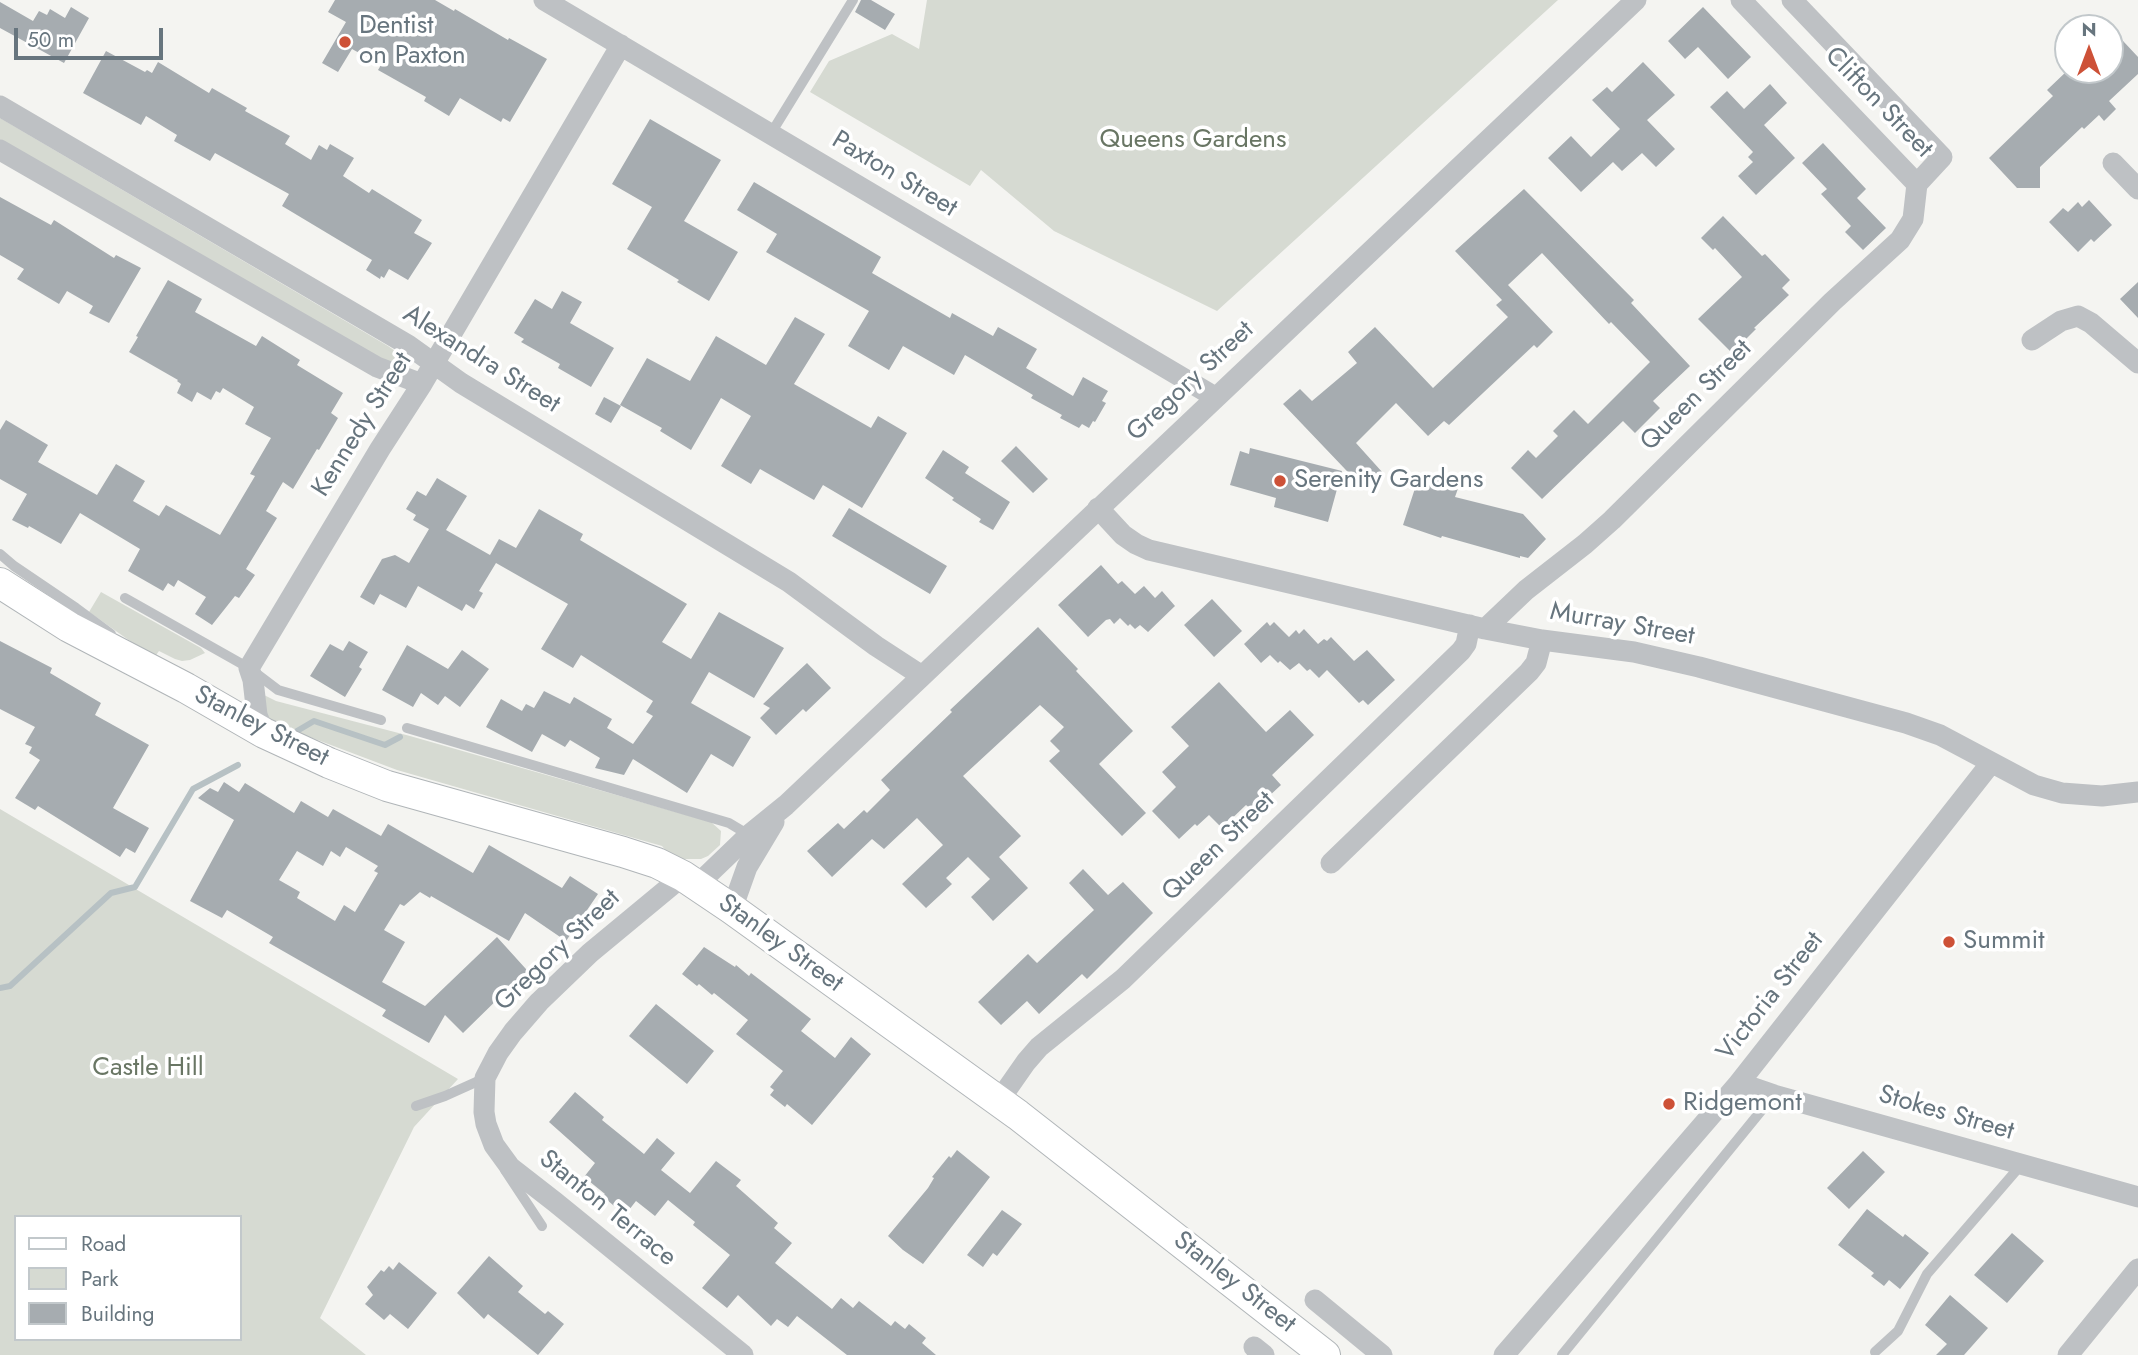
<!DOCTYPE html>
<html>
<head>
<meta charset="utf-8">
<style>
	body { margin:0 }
	#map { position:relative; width:2138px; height:1355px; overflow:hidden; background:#f4f4f1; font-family:Jost,sans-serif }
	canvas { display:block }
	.legend { position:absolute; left:14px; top:1215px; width:228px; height:126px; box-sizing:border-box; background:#fff; border:2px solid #c2c8cb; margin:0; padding:9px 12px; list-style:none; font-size:21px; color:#67757e }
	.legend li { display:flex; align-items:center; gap:14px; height:35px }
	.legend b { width:35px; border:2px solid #c2c8cb }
	.north { position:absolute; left:2054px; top:14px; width:70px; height:70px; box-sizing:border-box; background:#fff; border:2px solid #c2c8cb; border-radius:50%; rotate:0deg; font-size:19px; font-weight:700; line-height:28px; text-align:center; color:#67757e }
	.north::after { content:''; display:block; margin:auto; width:24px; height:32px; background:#cd5137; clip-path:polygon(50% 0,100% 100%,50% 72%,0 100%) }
	.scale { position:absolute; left:14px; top:28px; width:149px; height:32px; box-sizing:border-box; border:4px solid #67757e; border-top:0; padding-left:9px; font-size:21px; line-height:24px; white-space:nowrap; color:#67757e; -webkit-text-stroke:5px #fff; paint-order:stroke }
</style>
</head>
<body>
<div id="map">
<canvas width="2138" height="1355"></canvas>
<ul class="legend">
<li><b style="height:9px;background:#fff"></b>Road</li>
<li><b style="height:19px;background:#d6dad2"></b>Park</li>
<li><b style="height:19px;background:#a6acb0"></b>Building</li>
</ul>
<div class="north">N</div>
<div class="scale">50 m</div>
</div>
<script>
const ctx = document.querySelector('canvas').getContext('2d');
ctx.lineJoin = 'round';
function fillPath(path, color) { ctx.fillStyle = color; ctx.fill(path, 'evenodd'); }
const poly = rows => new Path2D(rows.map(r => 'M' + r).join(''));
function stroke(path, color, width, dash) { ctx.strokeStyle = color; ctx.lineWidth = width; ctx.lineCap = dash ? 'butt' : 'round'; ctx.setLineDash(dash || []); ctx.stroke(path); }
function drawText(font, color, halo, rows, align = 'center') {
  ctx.font = font + ' Jost,sans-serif'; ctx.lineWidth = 7; ctx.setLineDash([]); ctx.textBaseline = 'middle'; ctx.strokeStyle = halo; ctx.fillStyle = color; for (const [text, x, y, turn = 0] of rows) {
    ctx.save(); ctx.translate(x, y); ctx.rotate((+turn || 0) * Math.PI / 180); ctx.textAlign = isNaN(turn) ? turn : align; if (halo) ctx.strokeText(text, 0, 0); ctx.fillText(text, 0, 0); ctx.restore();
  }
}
fillPath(poly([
	[927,0,1558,0,1217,311,1054,231,981,170,970,186,810,92,829,61,892,34,919,49],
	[0,118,388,346,408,360,410,368,388,364,0,141],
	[101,592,201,648,205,653,190,660,182,661,175,659,159,651,154,658,89,612],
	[260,693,276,701,410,736,711,822,721,831,720,845,708,856,701,859,681,859,667,852,662,846,397,770,270,722],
	[0,809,458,1079,414,1127,320,1318,366,1355,0,1355],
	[16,1217,240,1217,240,1339,16,1339]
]), '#d6dad2');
stroke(poly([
	[297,731,314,721,385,745,400,737],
	[0,988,10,986,111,893,135,887,193,789,238,765]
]), '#b7c1c4', 6);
fillPath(poly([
	[335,0,435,0,454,11,455,9,508,40,509,38,547,59,510,122,503,118,501,122,460,98,449,116,424,101,426,97,378,70,381,65,352,49,338,72,322,63,346,22,328,12],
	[861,0,871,0,895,14,885,30,855,12],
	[0,2,33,21,39,11,47,15,50,9,65,18,71,7,89,18,64,63,0,28],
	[1703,7,1751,57,1728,79,1698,47,1685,59,1668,41],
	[2110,27,2138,57,2138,74,2109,101,2116,109,2104,121,2099,115,2084,129,2082,127,2040,167,2040,188,2017,188,1989,158,2053,96,2047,90,2068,70,2110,70],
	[106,51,145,72,147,70,152,73,158,62,209,93,212,88,247,108,245,111,290,136,285,144,311,160,319,145,327,150,330,144,354,158,343,176,369,193,372,189,422,220,414,233,432,243,408,280,389,269,384,278,381,276,380,279,366,270,372,260,282,206,289,194,215,153,210,161,174,141,177,135,146,116,141,125,83,93],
	[1643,62,1675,95,1647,120,1675,149,1656,167,1642,153,1622,171,1613,162,1581,192,1548,158,1571,136,1591,157,1620,129,1592,100,1607,87,1612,92],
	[1770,84,1787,103,1764,125,1795,158,1756,195,1738,176,1753,162,1748,157,1753,152,1710,107,1727,91,1744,109],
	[650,119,721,160,684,221,738,252,709,301,677,282,679,280,627,249,652,207,612,184],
	[1823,143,1866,189,1857,198,1886,228,1863,250,1845,232,1851,226,1821,194,1827,189,1802,163],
	[754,182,881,257,872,273,950,318,952,313,993,336,998,327,1037,349,1026,368,1073,396,1083,377,1108,391,1102,401,1106,403,1095,422,1093,421,1089,428,1082,424,1079,428,1060,418,1062,415,1031,398,1033,395,965,355,954,375,903,346,889,370,848,346,869,311,766,252,777,234,737,210],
	[1524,189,1634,300,1631,303,1690,366,1653,401,1660,408,1635,433,1623,421,1542,499,1511,468,1528,450,1536,458,1558,436,1553,431,1574,410,1588,424,1650,362,1611,322,1609,324,1542,253,1508,285,1553,332,1537,348,1534,345,1449,425,1444,421,1428,436,1396,403,1356,443,1383,473,1365,490,1283,404,1300,389,1312,401,1357,363,1348,352,1375,327,1433,388,1508,317,1496,305,1502,300,1455,251],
	[0,197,51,225,54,220,114,258,116,255,141,268,109,323,89,313,93,306,67,291,59,304,17,279,24,269,0,255],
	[2089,200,2112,225,2094,242,2091,239,2078,252,2049,222,2063,208,2068,212,2078,202,2082,207],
	[1723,216,1762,256,1765,254,1790,280,1782,288,1789,295,1754,328,1756,329,1732,353,1698,319,1742,277,1715,248,1713,250,1701,238],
	[168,280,202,299,195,312,256,346,262,336,300,360,297,365,343,393,331,413,338,418,319,450,317,449,293,489,283,482,266,511,277,518,246,569,255,575,239,598,235,596,212,625,195,614,206,597,178,580,174,587,168,583,163,591,128,571,140,549,80,513,61,544,29,526,28,528,12,520,27,494,0,479,0,430,6,420,48,445,38,462,97,495,116,464,145,481,133,501,159,516,166,505,220,535,255,476,250,474,271,438,245,424,254,407,223,388,220,393,216,391,211,400,197,392,192,402,177,393,181,384,177,381,178,380,129,352,138,337,136,336],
	[2138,282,2138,318,2120,299],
	[562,291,582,302,570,323,614,348,591,387,558,368,560,364,521,342,524,339,514,333,535,299,552,309],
	[795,317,825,334,794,384,871,428,878,416,907,433,862,508,823,485,814,500,760,469,751,484,721,466,751,416,721,398,691,450,660,431,662,428,620,405,647,358,690,381,716,336,766,365],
	[604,397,621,406,611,423,595,414],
	[1016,446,1048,479,1033,493,1001,461],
	[1250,448,1342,471,1328,522,1274,507,1276,498,1230,485,1240,451,1249,454],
	[943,450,969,467,965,473,1010,502,993,530,979,522,981,519,952,500,954,498,925,478],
	[1420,473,1438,479,1440,473,1461,480,1455,497,1523,514,1546,539,1528,558,1520,556,1520,558,1442,536,1441,538,1403,525],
	[437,478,467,496,446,530,490,555,499,539,516,548,539,509,583,534,580,540,687,604,662,642,691,659,719,612,784,648,754,698,709,672,691,703,751,737,733,767,711,754,687,793,633,759,624,775,595,768,600,758,570,740,565,747,542,734,532,752,486,727,501,699,522,711,526,704,534,708,544,691,570,704,574,697,612,719,607,728,633,744,653,716,646,712,653,701,581,655,573,668,541,649,568,604,496,563,479,591,483,593,474,609,466,604,462,611,418,586,406,608,380,594,374,605,360,597,382,559,395,555,409,563,429,529,413,520,416,515,406,509,417,491,426,496],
	[849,508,947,566,930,594,832,536],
	[1101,565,1118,584,1122,581,1135,594,1144,586,1155,598,1162,591,1175,606,1148,632,1140,625,1135,629,1130,624,1128,626,1120,618,1114,624,1110,619,1106,620,1088,637,1058,605],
	[1212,599,1242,631,1214,657,1184,625],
	[1267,622,1270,626,1274,622,1289,637,1296,630,1299,634,1304,629,1318,644,1324,639,1327,641,1331,637,1354,661,1367,650,1395,680,1368,705,1363,700,1359,703,1327,670,1319,678,1310,669,1307,671,1299,663,1290,670,1280,661,1278,663,1270,655,1261,663,1244,644],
	[1038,627,1078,669,1076,671,1133,731,1099,764,1146,813,1122,836,1049,761,1060,751,1050,741,1064,727,1040,705,963,776,1021,836,999,857,1028,888,993,921,971,897,990,879,968,857,946,878,952,884,926,908,902,884,943,845,917,818,884,849,872,839,832,877,807,851,838,823,844,829,864,810,867,813,890,790,881,780,952,712,950,710],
	[0,641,52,668,50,673,101,703,95,715,149,745,113,808,149,828,135,853,126,848,120,857,38,806,35,810,15,798,40,760,29,753,32,747,25,744,35,727,0,709],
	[349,641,368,652,359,667,362,669,345,697,310,676,330,644,343,651],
	[407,645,448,669,462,650,489,669,460,707,445,696,438,705,421,693,413,707,382,690],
	[807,663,831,688,806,712,803,709,776,735,760,718,770,708,763,704],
	[1219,682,1266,732,1290,710,1314,735,1272,775,1281,785,1253,811,1246,805,1222,828,1209,815,1197,826,1195,824,1179,839,1152,811,1176,787,1162,772,1189,746,1171,727],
	[224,782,239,792,245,783,294,813,301,801,328,817,333,809,381,836,388,824,473,873,489,845,562,888,570,876,598,894,566,941,525,913,509,941,431,896,430,898,420,892,404,906,400,904,384,930,405,942,382,982,425,1006,497,937,535,979,517,995,510,987,463,1033,445,1015,429,1043,382,1016,386,1010,269,943,273,937,227,910,222,918,190,901,234,820,198,798,210,788,218,792],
	[346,847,378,866,374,871,378,873,355,912,344,905,335,921,297,898,300,892,279,880,297,851,323,866,331,851,340,857],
	[1083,869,1108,895,1123,882,1153,913,1087,979,1082,974,1039,1014,1027,1001,1001,1025,978,1002,1028,954,1037,963,1094,910,1069,883],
	[704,947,735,967,736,965,749,976,751,973,811,1019,801,1031,835,1058,851,1037,871,1054,812,1125,787,1104,785,1107,770,1095,774,1090,770,1087,783,1071,736,1034,748,1020,714,993,712,995,699,984,697,986,682,974],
	[656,1004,714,1051,687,1084,629,1036],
	[575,1092,604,1117,602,1120,644,1154,657,1138,675,1153,661,1170,690,1193,716,1161,741,1180,736,1186,778,1223,774,1228,792,1243,775,1263,832,1309,841,1298,853,1308,859,1301,891,1326,895,1321,905,1329,909,1324,926,1338,922,1343,936,1355,847,1355,797,1316,788,1327,777,1319,771,1326,738,1295,727,1308,702,1288,730,1255,693,1225,695,1222,668,1200,655,1216,636,1201,625,1215,607,1200,603,1196,605,1194,584,1177,595,1163,549,1122],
	[957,1150,990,1177,923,1264,903,1250,888,1236,928,1188,934,1178,932,1177,949,1156,951,1158],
	[1863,1151,1885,1172,1849,1209,1827,1188],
	[1867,1209,1903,1237,1905,1234,1929,1253,1900,1289,1889,1280,1884,1286,1871,1276,1874,1273,1838,1245],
	[1002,1210,1022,1224,997,1256,993,1253,983,1267,967,1255],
	[2012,1233,2044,1261,2007,1303,1974,1275],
	[489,1256,523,1286,518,1292,545,1314,548,1311,564,1324,538,1355,488,1314,484,1319,457,1293],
	[399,1262,437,1293,408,1329,390,1314,384,1320,365,1304,373,1295,367,1287,381,1270,384,1272,389,1266,393,1270],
	[1950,1295,1988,1328,1964,1355,1936,1355,1947,1344,1925,1325]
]), '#a6acb0');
const secondary = poly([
	[0,583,69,627,186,688,264,733,329,763,387,786,623,852,657,863,683,876,732,909,1018,1115,1325,1355]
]);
stroke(secondary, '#b0b5b8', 32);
stroke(poly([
	[770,135,853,0],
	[0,554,14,566,76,608,111,634],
	[125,598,249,668,278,690,381,720],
	[407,728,729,823,749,835],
	[416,1106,445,1096,485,1078],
	[505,1170,542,1226],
	[1875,1352,1898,1331,1927,1274,2021,1165],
	[1562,1355,1774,1095]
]), '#bec1c4', 10);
stroke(poly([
	[544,0,1215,397],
	[1741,0,1917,184,1942,157,1792,0],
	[0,106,408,345,461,383,789,582,876,646,922,676],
	[0,150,377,367,422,384],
	[2113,163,2138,189],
	[2032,340,2061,321,2078,316,2091,323,2138,363],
	[1098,508,1123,535,1136,544,1149,550,1485,629,1542,640,1634,652,1699,667,1906,723,1940,735,2034,785,2062,793,2102,796,2138,792],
	[1485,629,1526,590,1585,544,1612,520,1832,302,1900,240,1913,219,1917,184],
	[264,733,257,715,253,680,249,668,380,449,422,384,621,45],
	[1331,863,1529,672,1536,663,1542,640],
	[683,876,590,953,539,1002,513,1032,498,1053,485,1078,484,1112,486,1124,494,1145,510,1167,555,1202,743,1355],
	[697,885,749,835,786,805,1636,0],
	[732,909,747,867,774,822],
	[1739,1083,1774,1095,2138,1197],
	[998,1102,1026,1062,1039,1047,1123,979,1461,651,1466,644,1470,625],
	[1315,1300,1382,1355],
	[1254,1347,1264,1355],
	[1504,1355,1739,1083,1991,763],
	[2068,1355,2138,1269]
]), '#bec1c4', 21);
stroke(secondary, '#fff', 30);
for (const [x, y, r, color] of [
	[345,42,7,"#cd5137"],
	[1280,481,7,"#cd5137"],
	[1949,942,7,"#cd5137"],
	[1669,1104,7,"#cd5137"]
]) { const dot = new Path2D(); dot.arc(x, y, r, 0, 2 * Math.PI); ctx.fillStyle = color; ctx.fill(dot); stroke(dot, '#fff', 2.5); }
drawText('26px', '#67757e', '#fff', [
	["Dentist",359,27],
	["on Paxton",359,57],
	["Serenity Gardens",1294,481],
	["Summit",1963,942],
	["Ridgemont",1683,1104]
], 'left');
drawText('26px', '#67757e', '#fff', [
	["Clifton Street",1878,103,46],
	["Paxton Street",894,175,31],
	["Alexandra Street",481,360,32],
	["Gregory Street",1191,382,-43],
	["Queen Street",1697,396,-45],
	["Kennedy Street",363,425,-58],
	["Murray Street",1622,625,10],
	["Stanley Street",261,727,27],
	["Queen Street",1219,847,-44],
	["Stanley Street",780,944,36],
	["Gregory Street",558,951,-44],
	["Victoria Street",1771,997,-52],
	["Stokes Street",1946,1114,16],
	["Stanton Terrace",607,1209,39],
	["Stanley Street",1234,1283,38]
]);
drawText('26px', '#697664', '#fff', [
	["Queens Gardens",1193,141],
	["Castle Hill",148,1069]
]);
</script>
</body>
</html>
